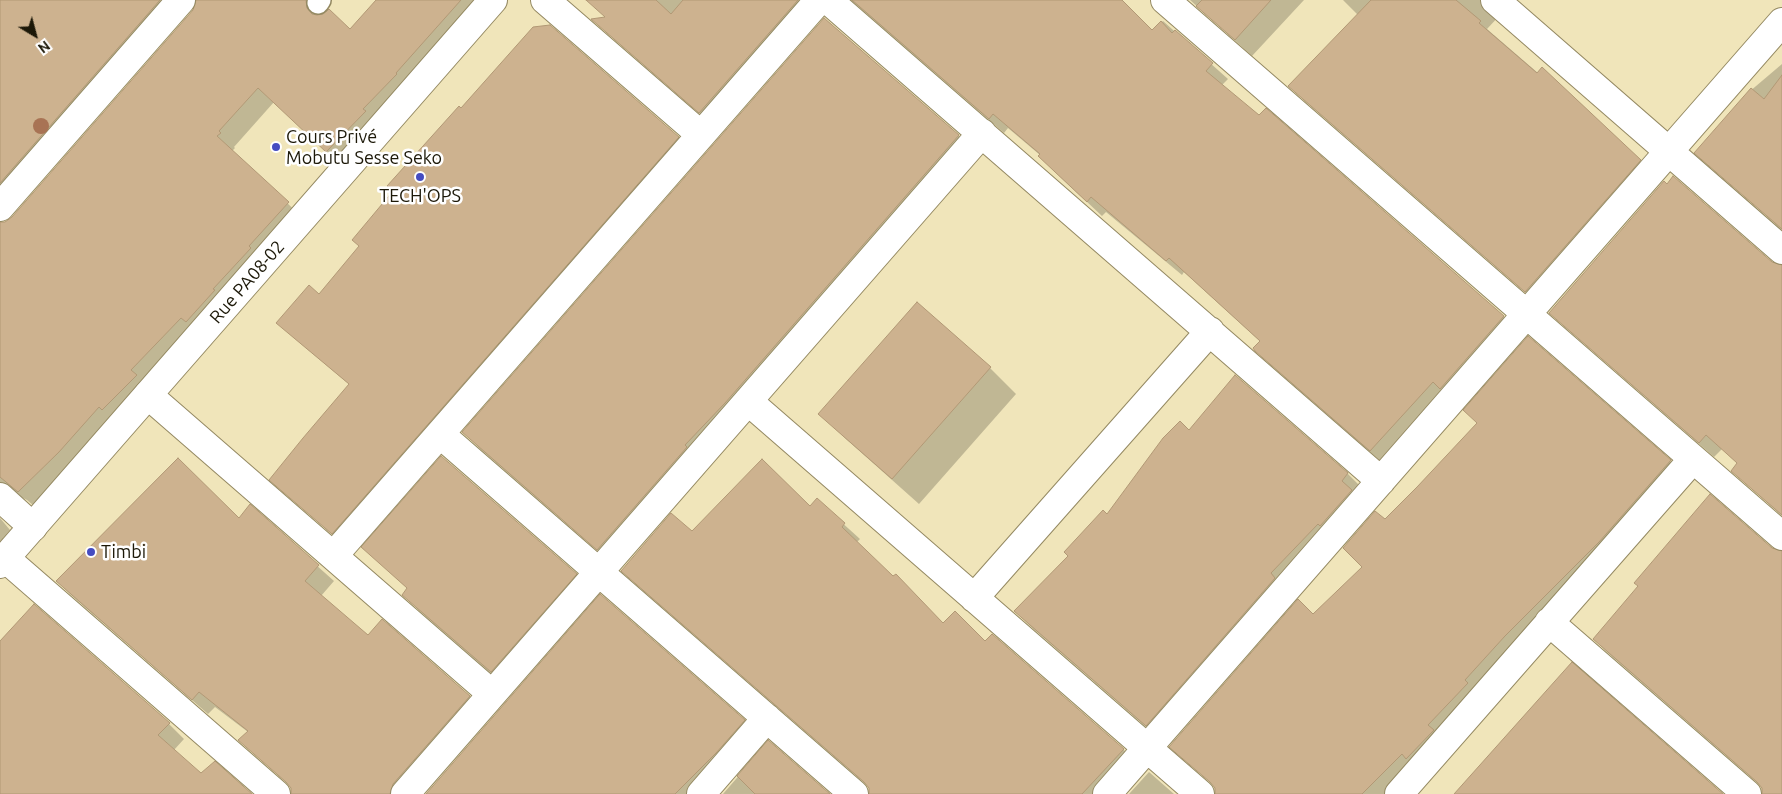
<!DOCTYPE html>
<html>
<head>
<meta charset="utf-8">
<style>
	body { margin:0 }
	#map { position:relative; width:1782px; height:794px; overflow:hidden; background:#f0e5ba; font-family:Ubuntu,sans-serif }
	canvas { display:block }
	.north { position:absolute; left:10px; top:10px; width:50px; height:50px; -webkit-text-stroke:4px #fff; paint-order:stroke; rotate:143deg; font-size:14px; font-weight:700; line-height:20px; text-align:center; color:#1c1808 }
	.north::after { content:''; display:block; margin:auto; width:18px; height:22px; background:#1c1808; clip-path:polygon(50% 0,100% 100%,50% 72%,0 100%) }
</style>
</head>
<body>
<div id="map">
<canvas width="1782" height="794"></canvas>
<div class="north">N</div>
</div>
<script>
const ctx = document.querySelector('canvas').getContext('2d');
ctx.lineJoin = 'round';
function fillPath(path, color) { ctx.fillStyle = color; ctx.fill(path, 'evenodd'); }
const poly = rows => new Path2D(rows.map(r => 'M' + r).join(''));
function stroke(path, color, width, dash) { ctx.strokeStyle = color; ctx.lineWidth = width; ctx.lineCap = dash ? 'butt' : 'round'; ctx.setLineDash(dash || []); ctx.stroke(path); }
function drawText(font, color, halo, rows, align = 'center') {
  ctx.font = font + ' Ubuntu,sans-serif'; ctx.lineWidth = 5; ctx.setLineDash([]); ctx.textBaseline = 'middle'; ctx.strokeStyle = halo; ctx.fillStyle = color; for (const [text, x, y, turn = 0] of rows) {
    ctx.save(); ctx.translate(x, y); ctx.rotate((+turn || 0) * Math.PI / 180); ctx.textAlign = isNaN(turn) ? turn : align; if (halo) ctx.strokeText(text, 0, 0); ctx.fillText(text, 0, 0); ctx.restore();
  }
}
fillPath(poly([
	[0,0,191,0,0,218],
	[197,0,317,0,325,8,320,19,350,31,378,0,488,0,342,166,274,102,234,147,235,148,232,151,303,218,34,506,27,500,19,496,0,508,0,223,6,223,13,218,194,11],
	[587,0,829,0,715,127,608,34,594,20,607,18],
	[849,0,1120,0,1152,31,1163,21,1228,79,1222,85,1259,117,1266,110,1504,317,1519,332,1385,465,1272,366,1256,350,1261,342,1184,272,1182,275,1106,212,1102,216,1054,171,1039,156,1040,155,1008,128,1004,133,854,3],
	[1190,0,1304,0,1252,56],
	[1343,0,1514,0,1487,29,1640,161,1657,178,1543,308,1307,103,1289,86,1358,15],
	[825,19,959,136,974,152,614,565,479,448,464,432],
	[1782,64,1782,230,1696,152,1749,92],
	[461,110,678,137,693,152,347,548,271,480,350,385,293,337,278,323,319,296,360,247,395,192],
	[1771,263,1782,266,1782,516,1732,471,1738,464,1722,449,1714,457,1565,327,1550,313],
	[1528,338,1670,461,1685,476,1392,794,1216,794,1214,786,1171,746,1364,567,1385,520,1479,424],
	[990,368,1016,394,919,504,846,439,820,414],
	[1235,377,1348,474,1363,489,1161,740,1030,626,1016,611,1189,432],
	[817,500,860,539,856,543,943,624,985,643,992,635,1124,750,1139,766,1115,794,870,794,869,787,638,586,623,570,692,533,810,508],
	[250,506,334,581,321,596,368,637,469,697,484,712,413,794,292,794,290,786,239,740,248,732,215,707,208,714,72,596,57,581,239,520],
	[0,518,10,530,3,538,11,546,0,559],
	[363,547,576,574,595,594,511,691,423,614,403,595,408,589],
	[1771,549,1782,552,1782,794,1763,794,1761,786,1609,654,1594,639],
	[0,643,169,724,184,739,174,750,201,775,250,794,0,794],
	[744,721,759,736,709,794,427,794],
	[768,742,828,794,723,794],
	[1149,772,1174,794,1129,794]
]), '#0003');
const building = poly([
	[0,0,160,0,0,183,0,0],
	[196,0,306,0,307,8,312,14,317,15,323,14,329,9,350,29,376,0,461,0,396,73,397,74,363,109,366,111,326,152,258,88,219,131,221,133,217,136,289,202,249,246,251,248,213,289,215,290,186,322,181,318,131,370,137,375,102,410,99,407,59,452,18,492,0,477,0,222,5,222,12,217,193,10,196,0],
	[586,0,656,0,671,14,683,0,798,0,699,113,591,19,605,17,586,0],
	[852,0,1122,0,1152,30,1161,21,1172,33,1175,30,1213,63,1206,71,1259,115,1266,108,1504,316,1440,389,1433,382,1370,451,1255,351,1253,348,1260,341,1169,258,1166,261,1091,197,1087,202,1038,156,1040,154,993,114,989,119,852,0],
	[1202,0,1271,0,1235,40,1196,6,1202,0],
	[1371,0,1456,0,1481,21,1479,23,1537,73,1542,67,1641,160,1525,292,1288,86,1371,0],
	[824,18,959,135,725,403,685,445,687,447,597,550,462,432,824,18],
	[550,25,679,137,332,534,269,480,303,438,349,384,276,323,309,285,319,294,359,246,352,240,393,191,387,186,459,106,461,108,533,27,550,25],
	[1782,75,1782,229,1694,153,1751,88,1764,99,1782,75],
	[1673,176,1772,262,1782,265,1782,515,1731,471,1737,463,1706,435,1699,443,1549,313,1664,181,1667,184,1673,176],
	[917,302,991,367,892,479,818,414,917,302],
	[1528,336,1671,460,1599,542,1505,636,1465,680,1468,683,1428,725,1434,730,1406,759,1402,754,1362,794,1215,794,1215,788,1210,782,1169,747,1298,599,1313,614,1362,567,1343,548,1375,511,1385,519,1417,487,1477,423,1463,410,1528,336],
	[1235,375,1348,473,1342,481,1352,490,1320,526,1318,524,1271,573,1275,578,1146,726,1014,611,1068,556,1064,552,1103,510,1107,514,1163,438,1180,421,1189,430,1235,375],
	[441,456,577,574,491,672,402,595,407,588,361,547,441,456],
	[178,458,239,518,250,504,319,565,305,581,368,635,382,619,470,696,393,784,390,794,291,794,291,788,286,782,238,740,248,731,199,692,192,700,56,581,178,458],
	[762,459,810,506,817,498,845,523,842,527,893,576,896,574,943,623,955,611,985,641,992,634,1124,749,1082,794,869,794,869,788,864,782,621,571,671,513,692,531,762,459],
	[1710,494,1772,548,1782,551,1782,794,1762,794,1762,788,1757,782,1593,639,1638,586,1634,583,1710,494],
	[600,594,745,720,716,753,675,794,426,794,600,594],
	[34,604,170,723,158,735,201,773,215,761,252,794,0,794,0,641,34,604],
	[1572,662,1723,794,1454,794,1572,662],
	[768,740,830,794,755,794,737,776,768,740]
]);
fillPath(building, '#cdb28f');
stroke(building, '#b19875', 1);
const service = poly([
	[318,3,320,0]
]);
const minor = poly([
	[545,0,701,135],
	[828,0,1381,481],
	[1165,0,1782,536],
	[1495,0,1782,250],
	[0,207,181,0],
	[148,395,492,694],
	[748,401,1200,794],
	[440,434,854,794],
	[0,497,33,527],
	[334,555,819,0],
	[5,558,276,794],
	[974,598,1210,331],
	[1549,622,1747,794],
	[405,794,982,133],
	[701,794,767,718],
	[1107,794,1782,22],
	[1399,794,1693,459]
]);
const tertiary = poly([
	[0,564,493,0]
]);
stroke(service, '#948962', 24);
stroke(minor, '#948962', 30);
stroke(tertiary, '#948962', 30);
stroke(service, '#fff', 21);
stroke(minor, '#fff', 28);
stroke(tertiary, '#fff', 28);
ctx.fillStyle = '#a87354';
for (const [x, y] of [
	[41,126]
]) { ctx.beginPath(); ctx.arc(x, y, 8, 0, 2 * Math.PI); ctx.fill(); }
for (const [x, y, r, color] of [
	[276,147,5,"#454cc1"],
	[420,177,5,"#454cc1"],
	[91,552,5,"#454cc1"]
]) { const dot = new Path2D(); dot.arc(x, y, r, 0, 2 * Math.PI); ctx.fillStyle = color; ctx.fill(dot); stroke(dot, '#fff', 2); }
drawText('18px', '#1c1808', '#fff', [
	["Cours Privé",286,137],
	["Mobutu Sesse Seko",286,158],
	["TECH'OPS",420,196,"center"],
	["Timbi",101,552]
], 'left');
drawText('18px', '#1c1808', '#fff', [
	["Rue PA08-02",247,282,-49]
]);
</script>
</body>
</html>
